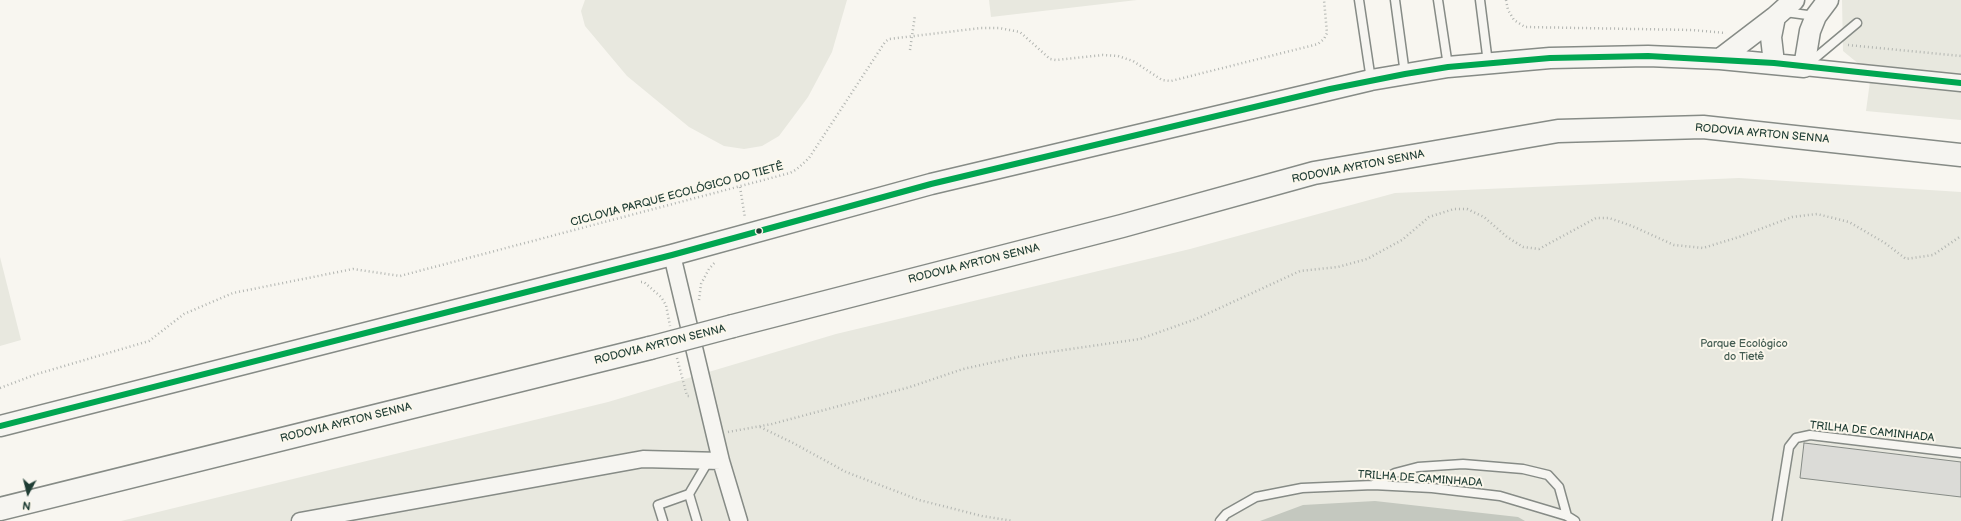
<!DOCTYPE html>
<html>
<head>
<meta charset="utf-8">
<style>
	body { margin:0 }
	#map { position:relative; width:1961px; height:521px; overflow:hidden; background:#f8f6f0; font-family:"Balsamiq Sans",sans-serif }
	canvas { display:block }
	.north { position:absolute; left:8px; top:473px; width:40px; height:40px; -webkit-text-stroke:3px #fbf7ec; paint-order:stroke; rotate:187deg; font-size:11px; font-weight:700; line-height:16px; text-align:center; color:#1f3d34 }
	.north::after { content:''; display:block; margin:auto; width:14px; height:18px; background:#1f3d34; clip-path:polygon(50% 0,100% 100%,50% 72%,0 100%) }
</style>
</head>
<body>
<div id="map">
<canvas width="1961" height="521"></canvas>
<div class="north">N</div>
</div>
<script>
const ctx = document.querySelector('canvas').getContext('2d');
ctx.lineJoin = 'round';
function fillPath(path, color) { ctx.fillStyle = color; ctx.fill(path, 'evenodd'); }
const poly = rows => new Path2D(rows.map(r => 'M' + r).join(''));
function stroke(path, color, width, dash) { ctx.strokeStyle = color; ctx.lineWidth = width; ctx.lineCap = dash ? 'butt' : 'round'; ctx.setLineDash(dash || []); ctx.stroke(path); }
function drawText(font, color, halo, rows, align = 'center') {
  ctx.font = font + ' "Balsamiq Sans",sans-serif'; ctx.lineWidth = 4; ctx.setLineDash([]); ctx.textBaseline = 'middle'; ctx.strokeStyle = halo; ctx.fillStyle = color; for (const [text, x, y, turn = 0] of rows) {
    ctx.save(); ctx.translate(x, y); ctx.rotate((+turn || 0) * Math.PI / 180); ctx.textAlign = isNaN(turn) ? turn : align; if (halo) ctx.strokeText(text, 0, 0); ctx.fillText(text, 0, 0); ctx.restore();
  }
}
fillPath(poly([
	[585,0,847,0,832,52,808,97,779,136,762,146,744,149,724,146,689,127,627,76,585,26,581,11],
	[989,0,1137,0,991,17],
	[1842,0,1961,0,1961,120,1866,111,1871,74,1843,51],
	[1739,178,1961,192,1961,521,121,521,608,402,836,334,1190,249,1395,193],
	[0,257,21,340,0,346]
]), '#e8e8df');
fillPath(poly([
	[1375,501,1518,517,1525,521,1260,521,1303,505]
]), '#c4c8bf');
const building = poly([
	[1804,443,1961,462,1961,497,1800,478,1804,443]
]);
fillPath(building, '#dbdbd7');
stroke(building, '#868b86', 1);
const service = poly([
	[1359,0,1371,80],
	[1395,0,1405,74],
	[1438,0,1448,66],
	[1480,0,1488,63],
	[1785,12,1815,16],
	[1808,64,1857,23],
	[1373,485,1395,473,1418,467,1463,464,1523,469,1548,475,1559,487,1567,516],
	[689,494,697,521],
	[663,521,658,505,689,494,709,460],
	[1220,521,1226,514,1256,497,1302,488,1373,485,1432,488,1500,496,1567,516,1575,521],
	[1777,521,1789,447,1796,438,1810,435,1961,453]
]);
const minor = poly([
	[1804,67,1961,83],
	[672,255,721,461,739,521],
	[300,521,643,459,721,461]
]);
const tertiary = poly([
	[1720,59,1775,17,1794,0],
	[1774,63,1771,37,1775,17],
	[0,426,672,255,931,184,1371,80,1448,67,1550,58,1648,56,1720,59,1804,67,1810,31,1816,16,1828,0]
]);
const motorway = poly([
	[733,326,1122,226,1314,173,1558,131,1703,127,1961,155],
	[0,509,650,348]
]);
stroke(service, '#868b86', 11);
stroke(minor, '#868b86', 19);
stroke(tertiary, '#868b86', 23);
stroke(motorway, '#868b86', 25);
stroke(poly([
	[1506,0,1508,10,1514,20,1525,27,1692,30,1726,33],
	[1848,45,1961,56],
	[910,50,915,15],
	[740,187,745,218],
	[641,282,644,282,661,297,666,305,670,326],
	[699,300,701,284,709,269,716,261],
	[677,358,687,396,691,396],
	[0,388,37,374,149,341,184,314,233,293,353,269,400,276,790,173,797,169,809,158,885,42,889,39,981,28,999,28,1020,32,1050,59,1056,60,1103,55,1118,56,1133,61,1162,80,1171,81,1318,44,1324,39,1327,33,1324,0],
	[760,427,795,444,846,472,919,500,982,516,1013,521],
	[728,432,772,424,910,387,963,369,1022,356,1140,339,1196,319,1300,271,1338,267,1367,259,1402,240,1429,217,1454,209,1467,209,1484,217,1507,237,1523,247,1539,249,1596,218,1609,218,1632,226,1674,245,1703,248,1739,237,1792,217,1817,214,1849,222,1885,243,1906,259,1933,255,1961,236]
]), '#b2b5b1', 2.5, [1, 3]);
stroke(service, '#f6f5f1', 8);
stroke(minor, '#f6f5f1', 16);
stroke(tertiary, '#f6f5f1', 20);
stroke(motorway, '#f6f5f1', 22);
const motorwayBridge = poly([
	[650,348,733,326]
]);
stroke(motorwayBridge, '#868b86', 25, []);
stroke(motorwayBridge, '#f6f5f1', 22);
stroke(poly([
	[0,426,672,255,931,184,1330,89,1405,74,1448,67,1550,58,1648,56,1774,63,1961,83]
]), '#00a651', 6);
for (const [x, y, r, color] of [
	[759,231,3.5,"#1f3d34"]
]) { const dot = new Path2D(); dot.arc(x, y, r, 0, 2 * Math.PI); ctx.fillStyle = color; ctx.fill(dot); stroke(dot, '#fbf7ec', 1.5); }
drawText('11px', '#1f3d34', '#fbf7ec', [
	["RODOVIA AYRTON SENNA",1762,134,5],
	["RODOVIA AYRTON SENNA",1358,167,-11],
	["CICLOVIA PARQUE ECOLÓGICO DO TIETÊ",677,195,-15],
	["RODOVIA AYRTON SENNA",974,264,-14],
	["RODOVIA AYRTON SENNA",660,345,-14],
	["RODOVIA AYRTON SENNA",346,423,-14],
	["TRILHA DE CAMINHADA",1872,432,6],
	["TRILHA DE CAMINHADA",1420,479,4]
]);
drawText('11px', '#455d53', '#fbf7ec', [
	["Parque Ecológico",1744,344],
	["do Tietê",1744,357]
]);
</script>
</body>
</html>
